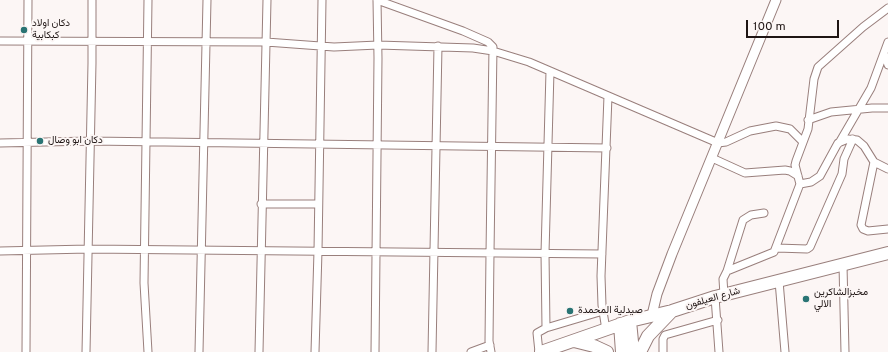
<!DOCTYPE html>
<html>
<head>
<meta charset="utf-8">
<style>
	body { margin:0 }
	#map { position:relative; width:888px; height:352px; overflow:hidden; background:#fcf6f5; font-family:Overpass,sans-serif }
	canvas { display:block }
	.scale { position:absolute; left:746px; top:20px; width:93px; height:18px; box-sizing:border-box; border:2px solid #1f1514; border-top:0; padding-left:5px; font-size:12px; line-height:14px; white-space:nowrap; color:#1f1514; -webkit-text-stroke:3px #fcf6f5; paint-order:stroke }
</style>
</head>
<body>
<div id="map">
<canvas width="888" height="352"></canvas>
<div class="scale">100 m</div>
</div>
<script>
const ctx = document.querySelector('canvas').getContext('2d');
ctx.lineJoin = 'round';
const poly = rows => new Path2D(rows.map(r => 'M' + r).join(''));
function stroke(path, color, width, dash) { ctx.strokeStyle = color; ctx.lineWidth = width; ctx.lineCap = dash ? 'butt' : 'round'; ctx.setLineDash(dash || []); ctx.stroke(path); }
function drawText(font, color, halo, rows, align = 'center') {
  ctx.font = font + ' Overpass,Vazirmatn,sans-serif'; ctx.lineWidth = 4; ctx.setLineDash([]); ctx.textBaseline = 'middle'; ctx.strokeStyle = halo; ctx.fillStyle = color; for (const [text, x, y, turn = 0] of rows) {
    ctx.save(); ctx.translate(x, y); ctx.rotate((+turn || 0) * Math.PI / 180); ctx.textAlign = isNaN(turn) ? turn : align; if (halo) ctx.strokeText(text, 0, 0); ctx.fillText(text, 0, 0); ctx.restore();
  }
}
const minor = poly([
	[148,0,144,283,148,352],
	[377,0,463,31,488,42,493,47,490,253,489,341,491,352],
	[0,41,266,42,334,47,378,45,473,48,493,51,529,62,718,143,726,142,750,131,776,126,790,129,803,142],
	[884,53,888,65],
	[808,120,831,112,872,108,888,108],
	[0,143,91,141,607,148],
	[839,143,871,88,888,42],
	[712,158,745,173,785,170,790,171,798,176],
	[874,162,861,225,863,229,868,231,888,229],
	[800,184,795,165,796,161,808,129,814,79,818,67,863,27,888,8],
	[261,204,318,204],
	[777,248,807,249,810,247,842,174,844,159,853,139],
	[0,251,88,249,602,254],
	[843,265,845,352],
	[727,271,743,220,751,215,764,213],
	[779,281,785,352],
	[724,295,723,279,727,271,774,252,800,184,811,182,820,176,838,143,848,139,857,140,864,146,874,162,888,169],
	[715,297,719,352],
	[546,328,603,311],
	[606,330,602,305,601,276,608,96],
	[26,352,28,0],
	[86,352,92,63,92,0],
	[199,352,207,0],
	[259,352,267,0],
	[315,352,318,251,322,0],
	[375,352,378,58,377,0],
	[432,352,438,46],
	[471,352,490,345],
	[539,352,537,333,546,328,545,253,550,71],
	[663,352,663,339,665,335,718,320]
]);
const tertiary = poly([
	[652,315,657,294,672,254,776,0]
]);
const trunk = poly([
	[630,321,633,352],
	[620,324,622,352],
	[574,341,594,346,607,352],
	[541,352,630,321,672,311,715,297,888,253],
	[640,352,648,336,672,311]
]);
stroke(minor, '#997f7c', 9);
stroke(tertiary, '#997f7c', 11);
stroke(trunk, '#997f7c', 14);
stroke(minor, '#fff', 7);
stroke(tertiary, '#fff', 9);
stroke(trunk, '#fff', 12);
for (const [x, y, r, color] of [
	[24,30,4,"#297474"],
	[40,141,4,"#297474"],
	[806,299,4,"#297474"],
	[570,311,4,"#297474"]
]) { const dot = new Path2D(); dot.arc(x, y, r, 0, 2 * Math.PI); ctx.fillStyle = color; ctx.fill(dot); stroke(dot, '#fcf6f5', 1.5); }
drawText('10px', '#1f1514', '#fcf6f5', [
	["دكان اولاد",32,24],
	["كبكابية",32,36],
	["دكان ابو وصال",48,141],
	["مخبزالشاكرين",814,293],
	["الالي",814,305],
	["صيدلية المحمدة",578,311]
], 'left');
drawText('10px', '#1f1514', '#fcf6f5', [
	["شارع العيلفون",713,299,-16]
]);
</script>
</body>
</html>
